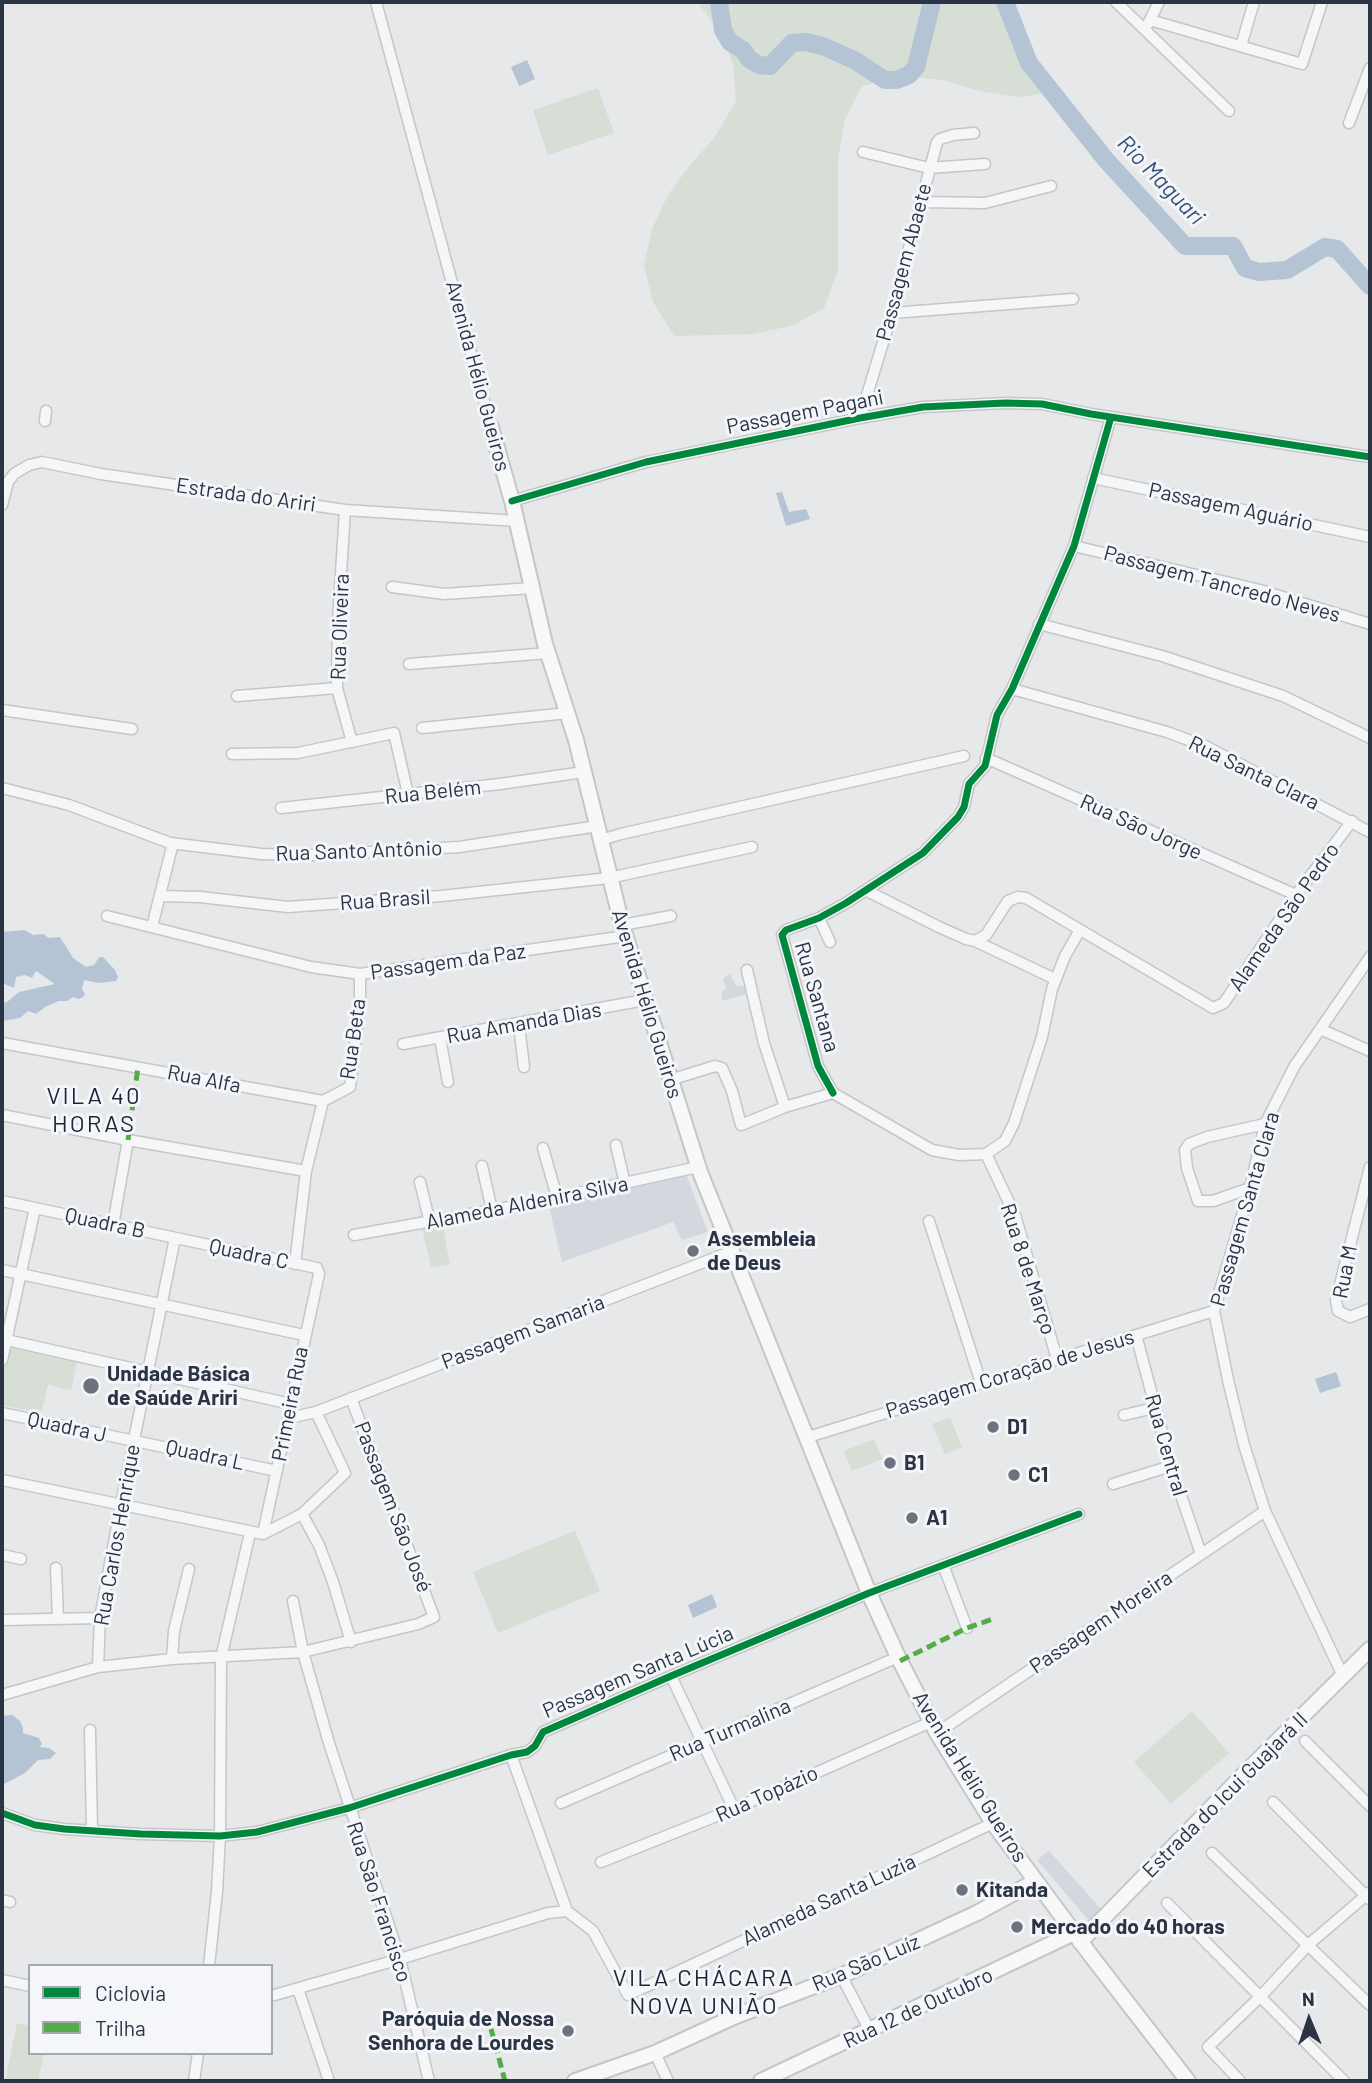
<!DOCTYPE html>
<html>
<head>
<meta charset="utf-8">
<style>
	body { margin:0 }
	#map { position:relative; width:1372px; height:2083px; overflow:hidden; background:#e6e8ea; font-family:Barlow,sans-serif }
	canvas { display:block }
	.frame { position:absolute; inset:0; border:4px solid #2b3445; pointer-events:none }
	.legend { position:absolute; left:28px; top:1964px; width:245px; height:91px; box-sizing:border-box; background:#f4f6f9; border:2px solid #a4a8b1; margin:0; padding:9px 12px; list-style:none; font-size:21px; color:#2b3445 }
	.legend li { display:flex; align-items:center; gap:14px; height:35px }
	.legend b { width:35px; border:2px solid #a4a8b1 }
	.north { position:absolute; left:1274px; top:1985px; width:70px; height:70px; -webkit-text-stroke:5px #f4f6f9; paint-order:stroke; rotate:358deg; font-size:19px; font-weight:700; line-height:28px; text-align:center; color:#2b3445 }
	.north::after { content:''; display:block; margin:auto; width:24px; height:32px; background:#2b3445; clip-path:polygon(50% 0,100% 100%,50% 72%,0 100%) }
</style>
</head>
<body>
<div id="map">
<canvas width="1372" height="2083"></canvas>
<div class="frame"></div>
<ul class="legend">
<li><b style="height:9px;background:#00873e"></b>Ciclovia</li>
<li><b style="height:9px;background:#54ac47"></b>Trilha</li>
</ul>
<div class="north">N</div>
</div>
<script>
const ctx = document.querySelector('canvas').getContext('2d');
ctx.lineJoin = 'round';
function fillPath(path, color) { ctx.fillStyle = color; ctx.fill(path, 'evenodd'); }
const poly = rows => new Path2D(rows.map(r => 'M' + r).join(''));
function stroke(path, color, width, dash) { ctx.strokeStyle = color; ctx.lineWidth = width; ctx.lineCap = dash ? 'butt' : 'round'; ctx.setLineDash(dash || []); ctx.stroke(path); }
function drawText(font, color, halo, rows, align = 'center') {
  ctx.font = font + ' Barlow,sans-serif'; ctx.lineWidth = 6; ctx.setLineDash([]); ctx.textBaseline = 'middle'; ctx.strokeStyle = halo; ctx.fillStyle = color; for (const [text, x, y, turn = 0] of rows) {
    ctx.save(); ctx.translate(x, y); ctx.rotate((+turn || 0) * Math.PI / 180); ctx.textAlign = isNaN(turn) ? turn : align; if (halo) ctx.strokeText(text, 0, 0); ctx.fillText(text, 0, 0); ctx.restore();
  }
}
fillPath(poly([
	[730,974,736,985,746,987,748,994,722,1001,722,992,726,989,723,979],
	[686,1174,708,1232,682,1240,673,1222,562,1262,549,1206],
	[1049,1851,1101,1909,1089,1921,1037,1860]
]), '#d4d7dd');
fillPath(poly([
	[697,2,1004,2,1047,80,1042,94,1017,97,979,91,943,80,903,76,862,86,845,120,838,159,838,270,824,308,791,326,752,334,674,336,653,302,644,265,652,229,668,195,690,165,715,137,736,101,733,64,719,30],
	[598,88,614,133,548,155,533,110],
	[444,1223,445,1238,450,1265,431,1267,422,1228],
	[8,1344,78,1358,71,1390,48,1385,41,1413,2,1405,2,1373],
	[950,1417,962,1447,945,1454,932,1424],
	[874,1439,883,1459,852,1471,844,1451],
	[575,1531,600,1591,498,1633,473,1572],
	[1192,1711,1229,1753,1171,1804,1134,1762],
	[17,2023,30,2026,30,2053,44,2053,38,2081,5,2081]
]), '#d6ded6');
fillPath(poly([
	[527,60,535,79,519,86,511,67],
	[782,492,789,512,806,509,810,519,786,526,776,493],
	[24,930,33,935,43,934,49,938,60,937,73,958,86,967,94,965,99,957,103,957,115,970,118,977,116,981,98,983,84,980,82,989,85,994,83,997,79,999,73,997,67,1001,59,1001,45,1007,36,1014,28,1011,20,1018,2,1021,2,1003,7,1002,19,992,55,984,36,971,32,978,25,975,16,977,14,988,2,983,2,932],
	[1336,1372,1341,1386,1320,1393,1315,1379],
	[712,1594,717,1607,693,1618,688,1605],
	[12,1715,20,1721,23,1728,23,1733,39,1738,42,1744,39,1747,49,1748,56,1753,50,1759,38,1760,25,1773,2,1785,2,1716]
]), '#b4c4d5');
stroke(poly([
	[719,2,723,30,730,42,743,50,749,59,759,65,770,66,792,43,807,42,825,47,856,61,885,80,896,80,909,75,916,67,932,2],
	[1005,2,1029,63,1106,160,1185,246,1233,246,1245,268,1259,272,1287,270,1325,247,1337,249,1370,286]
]), '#b4c4d5', 18);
const minor = poly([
	[376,2,491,427],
	[1116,2,1229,111],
	[1150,20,1302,64,1322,2],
	[1148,24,1159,2],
	[1241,46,1254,2],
	[1349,123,1370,68],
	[863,152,929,168,985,164],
	[920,202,985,203,1051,186],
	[892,313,1073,299],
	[860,418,892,313,937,142,940,139,953,135,974,133],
	[45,421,46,411],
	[1093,478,1370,537],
	[512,501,646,462,860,418,923,407,1005,403,1042,404,1091,414,1370,457],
	[2,505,8,482,14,474,29,465,42,462,101,474,345,510,517,521],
	[345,510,338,621,337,688,352,742],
	[1074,546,1260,590,1370,624],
	[392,587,444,594,532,588],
	[1039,624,1162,656,1283,696,1370,738],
	[409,664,549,653],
	[1012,689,1167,732,1205,746,1370,832],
	[237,696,337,688],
	[2,710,132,729],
	[422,728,568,713],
	[232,754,298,753,394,733,408,794],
	[986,758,1296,895],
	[2,788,69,805,170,843,261,854,315,855,459,847,598,826],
	[281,808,500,784,584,772],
	[601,840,621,834,964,756],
	[867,891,939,927,966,939,975,941,1055,979],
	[160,896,200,897,288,907,441,896,609,878,752,847],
	[107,916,311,967,360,974,626,936],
	[819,918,830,942],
	[622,925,671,916],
	[152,927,173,843],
	[975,941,986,935,1008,901,1018,897,1026,898,1213,1008,1224,1003,1296,895,1352,821],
	[747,970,764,1043,785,1107],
	[519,1025,524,1067],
	[1320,1029,1370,1051],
	[440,1038,448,1082],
	[2,1043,323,1101],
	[403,1044,645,1000],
	[670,1080,715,1066,722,1068,732,1091,741,1125,785,1107,833,1093,932,1150,959,1155,986,1154,1005,1141,1014,1123,1042,1037,1052,989,1065,956,1080,930],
	[833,1093,818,1066,782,935,786,930,819,918,846,903,923,853,958,817,964,807,969,784,985,766,997,715,1012,689,1074,546,1111,417],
	[2,1115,128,1140,306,1171],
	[616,1145,625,1184],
	[543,1148,557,1197],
	[986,1154,1015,1215,1057,1359],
	[482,1166,492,1210],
	[1370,1167,1336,1300,1338,1311,1350,1317,1370,1309],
	[420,1182,430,1223],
	[1250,1188,1213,1201,1198,1201,1187,1168,1185,1150,1189,1144,1207,1137,1265,1124],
	[2,1201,317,1268,319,1274,263,1534],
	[929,1221,981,1383],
	[113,1225,128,1140],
	[354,1235,532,1203,698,1167],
	[295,1264,306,1171,323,1101,350,1087,360,1005,360,974],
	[2,1270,304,1335],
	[1136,1335,1171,1466,1201,1554],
	[2,1339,291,1404],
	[2,1360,35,1208],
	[2,1413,277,1471],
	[1124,1415,1154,1408],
	[289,1418,316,1412,730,1252],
	[805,1438,1214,1311],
	[2,1480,263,1534,302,1514,345,1473,316,1412],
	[1113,1484,1171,1466],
	[302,1514,319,1545,333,1582,351,1642],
	[2,1555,21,1559],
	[943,1565,967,1628],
	[56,1568,58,1618],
	[293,1601,303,1652,329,1743,400,1959,429,2081],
	[2,1620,100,1618],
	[172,1659,174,1631,189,1569],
	[98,1667,100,1618,121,1504,175,1238],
	[671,1676,734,1809],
	[1343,1676,1265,1511,1244,1445,1228,1380,1214,1311,1250,1188,1265,1124,1294,1067,1370,957],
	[2,1695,98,1667,172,1659,303,1652,418,1624,434,1617,351,1398],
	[90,1730,92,1831],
	[937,1733,1265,1511],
	[1305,1741,1370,1806],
	[511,1755,567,1911,593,1931,628,1995,993,1823],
	[1273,1802,1369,1899],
	[561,1803,898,1657],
	[2,1813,35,1825,64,1829,141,1834,220,1836,257,1832,349,1808,511,1755,527,1752,535,1746,543,1732,671,1676,869,1593,1079,1514],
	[1212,1853,1370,2005],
	[601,1862,734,1809,931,1722],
	[2,1900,10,1902],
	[1167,1903,1344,2081],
	[209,1966,217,1892,220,1836,221,1658,250,1533],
	[841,1975,870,2031],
	[2,1980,30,1986],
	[298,1989,329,2081],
	[271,1996,400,1959,548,1913,567,1911],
	[655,2053,668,2081],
	[194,2081,198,2053],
	[1240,2081,1208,2047,1261,1996,1308,1945,1370,1892]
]);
const secondary = poly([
	[491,427,512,501,545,644,576,740,622,925,700,1172,869,1593,898,1657,937,1733,993,1823,1092,1957,1188,2081],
	[1080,1942,1244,1774,1370,1649],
	[575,2081,655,2053,736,2016,843,1975,977,1913,1036,1881],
	[761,2081,1074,1933]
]);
stroke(minor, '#c4c6c8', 13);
stroke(secondary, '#c4c6c8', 18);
stroke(minor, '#f5f6f7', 10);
stroke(secondary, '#f8f8f8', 14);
stroke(poly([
	[128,1140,138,1067],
	[900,1661,967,1628,993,1619],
	[491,2029,505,2081]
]), '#54ac47', 5, [10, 5]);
stroke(poly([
	[512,501,646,462,860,418,923,407,1005,403,1042,404,1091,414,1370,457],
	[833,1093,818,1066,782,935,786,930,819,918,846,903,923,853,958,817,964,807,969,784,985,766,997,715,1012,689,1074,546,1111,417],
	[2,1813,35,1825,64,1829,141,1834,220,1836,257,1832,349,1808,511,1755,527,1752,535,1746,543,1732,671,1676,869,1593,1079,1514]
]), '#00873e', 7);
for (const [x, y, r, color] of [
	[693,1251,7,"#6c737f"],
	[91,1386,9,"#6c737f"],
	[993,1427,7,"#6c737f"],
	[890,1463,7,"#6c737f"],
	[1014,1475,7,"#6c737f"],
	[912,1518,7,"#6c737f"],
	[962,1890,7,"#6c737f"],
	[1017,1927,7,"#6c737f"],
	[568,2031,7,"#6c737f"]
]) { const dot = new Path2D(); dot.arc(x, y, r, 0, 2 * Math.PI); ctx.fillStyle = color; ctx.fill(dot); stroke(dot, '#f4f6f9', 2.5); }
drawText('21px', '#2b3445', '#f4f6f9', [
	["Passagem Abaete",904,262,-75],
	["Avenida Hélio Gueiros",478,376,75],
	["Passagem Pagani",805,412,-11],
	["Estrada do Ariri",246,495,8],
	["Passagem Aguário",1231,507,12],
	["Passagem Tancredo Neves",1222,584,15],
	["Rua Oliveira",340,627,-88],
	["Rua Santa Clara",1254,773,26],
	["Rua Belém",433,792,-6],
	["Rua São Jorge",1141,827,24],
	["Rua Santo Antônio",359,851,-2],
	["Rua Brasil",385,900,-4],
	["Alameda São Pedro",1284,917,-55],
	["Passagem da Paz",448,962,-8],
	["Rua Santana",817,997,74],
	["Avenida Hélio Gueiros",647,1004,73],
	["Rua Amanda Dias",524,1023,-10],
	["Rua Beta",353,1039,-82],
	["Rua Alfa",204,1079,11],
	["Alameda Aldenira Silva",527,1203,-11],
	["Passagem Santa Clara",1245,1209,-74],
	["Quadra B",105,1223,12],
	["Quadra C",249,1254,12],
	["Rua 8 de Março",1028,1269,72],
	["Rua M",1345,1272,-79],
	["Passagem Samaria",523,1332,-21],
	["Passagem Coração de Jesus",1010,1374,-17],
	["Primeira Rua",290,1404,-79],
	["Quadra J",67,1427,12],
	["Rua Central",1166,1445,74],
	["Quadra L",205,1455,12],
	["Passagem São José",393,1507,69],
	["Rua Carlos Henrique",117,1535,-80],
	["Passagem Moreira",1101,1622,-34],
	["Passagem Santa Lúcia",638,1672,-23],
	["Rua Turmalina",730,1730,-23],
	["Avenida Hélio Gueiros",970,1777,58],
	["Rua Topázio",767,1794,-24],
	["Estrada do Icui Guajará II",1225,1795,-45],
	["Alameda Santa Luzia",829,1900,-25],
	["Rua São Francisco",379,1902,72],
	["Rua São Luíz",866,1963,-23],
	["Rua 12 de Outubro",918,2008,-25]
]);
drawText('bold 21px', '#2b3445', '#f4f6f9', [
	["Assembleia",707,1239],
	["de Deus",707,1263],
	["Unidade Básica",107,1374],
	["de Saúde Ariri",107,1398],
	["D1",1007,1427],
	["B1",904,1463],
	["C1",1028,1475],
	["A1",926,1518],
	["Kitanda",976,1890],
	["Mercado do 40 horas",1031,1927],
	["Paróquia de Nossa",554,2019,"right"],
	["Senhora de Lourdes",554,2043,"right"]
], 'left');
drawText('italic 23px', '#34527a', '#f4f6f9', [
	["Rio Maguari",1161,180,46]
]);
ctx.letterSpacing = '2px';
drawText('24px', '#1d2536', '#f4f6f9', [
	["VILA 40",94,1096],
	["HORAS",94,1124],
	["VILA CHÁCARA",704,1978],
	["NOVA UNIÃO",704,2006]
]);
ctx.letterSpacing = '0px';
</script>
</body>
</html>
